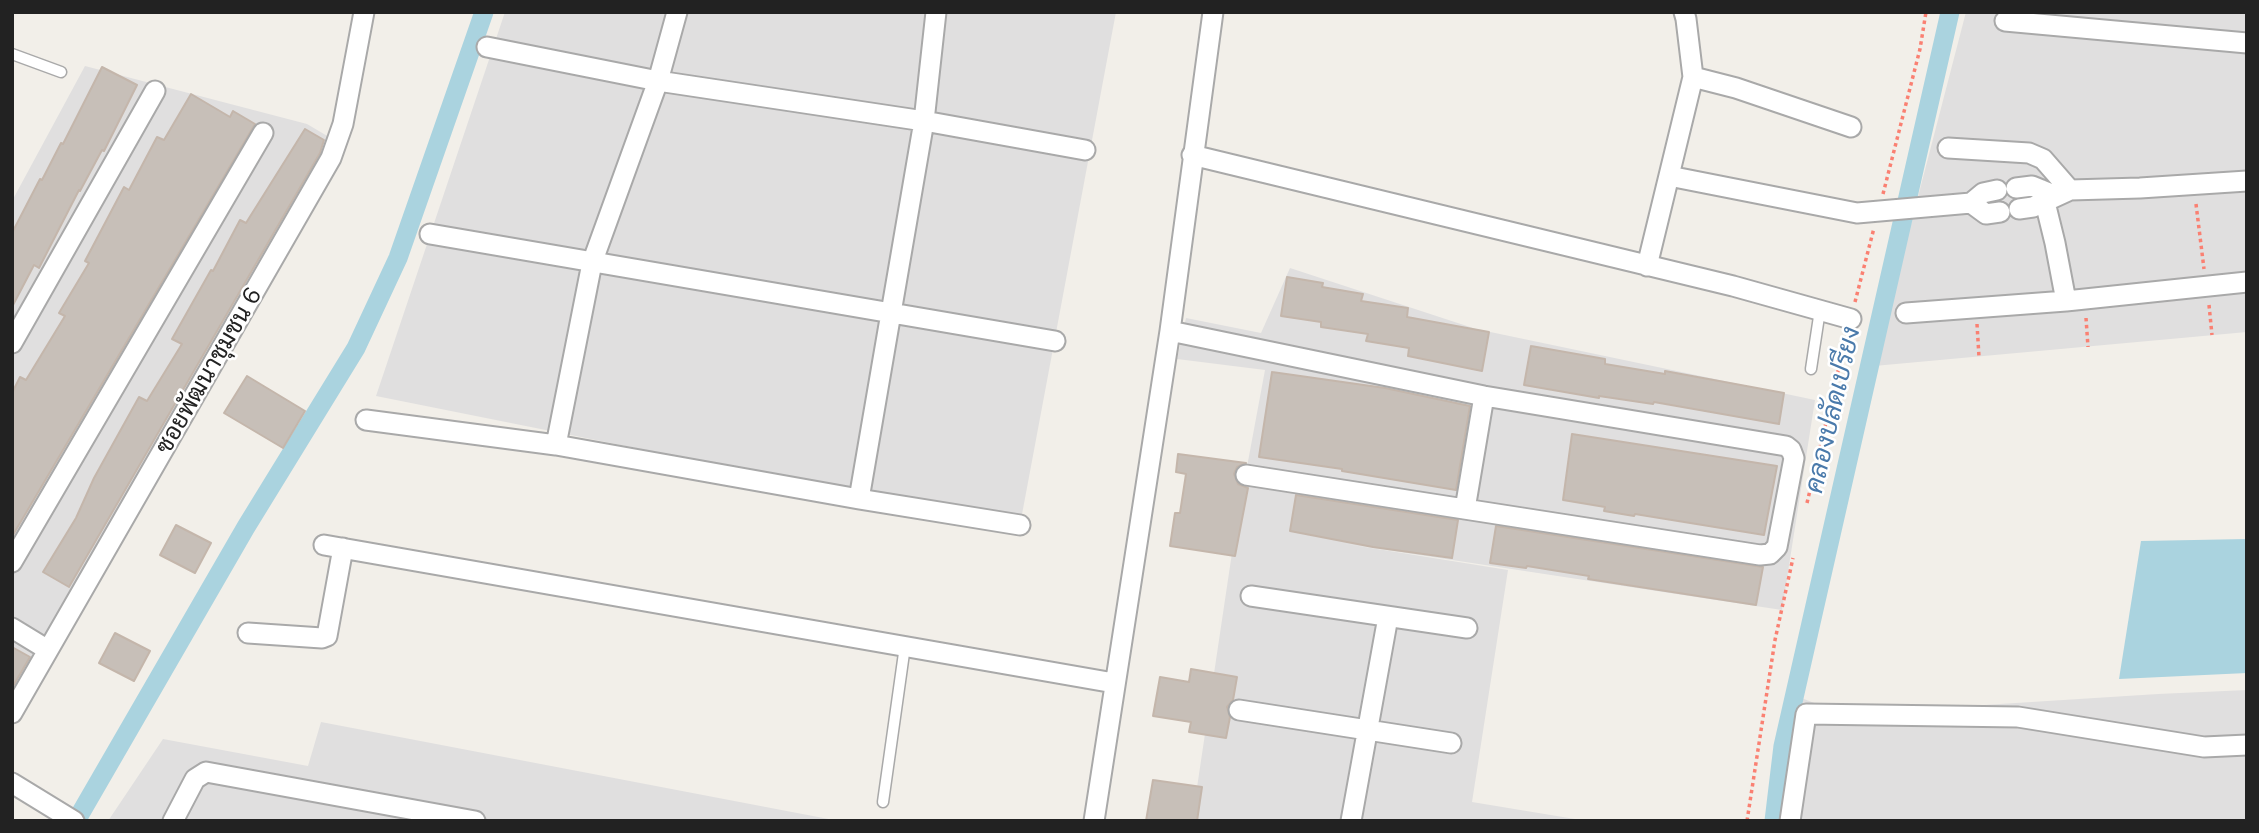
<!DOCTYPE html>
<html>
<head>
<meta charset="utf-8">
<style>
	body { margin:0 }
	#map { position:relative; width:2259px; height:833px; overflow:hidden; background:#f2efe9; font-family:Mulish,sans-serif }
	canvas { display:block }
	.frame { position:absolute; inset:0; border:14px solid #222; pointer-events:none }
</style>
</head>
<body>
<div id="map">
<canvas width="2259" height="833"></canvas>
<div class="frame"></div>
</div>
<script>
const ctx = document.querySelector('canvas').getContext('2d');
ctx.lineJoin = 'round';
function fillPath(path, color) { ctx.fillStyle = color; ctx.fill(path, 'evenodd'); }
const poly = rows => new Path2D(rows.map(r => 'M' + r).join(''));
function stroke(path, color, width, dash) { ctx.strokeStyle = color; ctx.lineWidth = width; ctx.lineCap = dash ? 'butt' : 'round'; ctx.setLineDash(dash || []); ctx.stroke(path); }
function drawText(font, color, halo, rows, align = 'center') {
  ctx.font = font + ' Mulish,Sarabun,sans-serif'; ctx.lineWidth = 5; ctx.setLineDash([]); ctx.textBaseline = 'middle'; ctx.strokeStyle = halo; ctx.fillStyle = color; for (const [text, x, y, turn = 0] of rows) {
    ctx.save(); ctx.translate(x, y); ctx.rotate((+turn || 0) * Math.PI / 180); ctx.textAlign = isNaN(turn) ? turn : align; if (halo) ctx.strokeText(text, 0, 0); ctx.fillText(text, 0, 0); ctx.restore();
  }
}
fillPath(poly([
	[505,12,1116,12,1020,525,376,396],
	[1966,12,2247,12,2247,332,1874,366],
	[85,66,307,124,329,137,12,692,12,201],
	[1290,268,1476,329,1815,400,1782,610,1340,543,1508,570,1472,802,1587,821,1192,821,1236,526,1265,370,1177,359,1186,318,1261,333],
	[2247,690,2247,821,1777,821,1794,695,1842,714,2158,694],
	[321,722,839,821,108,821,163,739,308,766]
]), '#e0dfdf');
fillPath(poly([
	[2247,539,2247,673,2119,679,2141,541]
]), '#aad3df');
stroke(poly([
	[76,821,246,527,356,348,398,258,484,12],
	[1774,821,1783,746,1950,12]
]), '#aad3df', 19);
const building = poly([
	[102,67,137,85,104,151,102,150,80,191,79,190,39,268,34,265,12,307,12,233,40,179,42,180,61,143,63,144,102,67],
	[191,94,230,117,233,111,255,124,13,535,12,393,20,377,26,380,65,316,59,313,89,263,85,261,124,187,129,190,157,137,164,140,191,94],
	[305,129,324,140,320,153,69,587,43,572,76,518,94,478,139,397,147,401,182,344,172,339,211,270,213,271,240,220,246,223,305,129],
	[1287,277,1323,283,1322,287,1363,294,1361,301,1408,308,1407,317,1489,332,1482,371,1408,356,1409,348,1366,341,1368,334,1321,327,1321,322,1281,316,1287,277],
	[1531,346,1605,359,1605,364,1665,374,1665,371,1784,393,1779,424,1654,402,1653,404,1599,396,1599,398,1524,385,1531,346],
	[1272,372,1385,388,1470,406,1456,490,1342,471,1342,469,1259,457,1272,372],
	[247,376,305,411,283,448,224,413,247,376],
	[1572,434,1777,466,1764,535,1635,514,1634,516,1604,511,1605,507,1563,500,1572,434],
	[1178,454,1246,463,1237,467,1234,474,1238,484,1248,488,1235,556,1170,546,1175,513,1180,513,1186,474,1176,472,1178,454],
	[1296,495,1458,520,1452,558,1373,547,1290,531,1296,495],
	[176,525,211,543,195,573,160,555,176,525],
	[1496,526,1763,567,1756,605,1588,579,1589,576,1527,566,1526,568,1490,563,1496,526],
	[115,633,150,651,134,681,99,663,115,633],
	[12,647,30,657,12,688,12,647],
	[1191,669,1237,677,1233,700,1227,707,1230,717,1226,738,1189,732,1191,722,1153,716,1160,677,1189,682,1191,669],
	[1153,780,1202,787,1197,821,1146,821,1153,780]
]);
fillPath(building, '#c7bfb8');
stroke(building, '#c4b6ab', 2);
const lane = poly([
	[12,54,61,72],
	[1811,369,1820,310],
	[883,802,905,646]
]);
const street = poly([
	[1684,12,1686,19,1693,77,1736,88,1851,127],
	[2005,21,2247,43],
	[487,47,658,81,924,121,1085,150],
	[1948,148,2029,153,2043,159,2070,190],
	[1192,155,1733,286,1851,319],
	[1669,176,1857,213,1971,203,1983,193,1997,190],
	[2016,188,2032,186,2054,195],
	[1971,203,1986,214,2000,212],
	[2019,209,2033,207,2070,190,2140,188,2247,181],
	[430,234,1055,341],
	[1647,266,1693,77],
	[2066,301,2247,282],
	[1906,313,2066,301,2055,243,2042,190],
	[1170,331,1484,396,1786,446,1791,450,1794,458,1777,547,1770,554,1760,555,1246,475],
	[12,343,155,91],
	[366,420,556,445,859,499,1020,525],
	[556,445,592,263,658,81,677,12],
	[859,499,924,121,936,12],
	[1465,509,1484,396],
	[324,545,1114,683],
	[12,562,263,133],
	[1251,596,1467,628],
	[12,628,48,650],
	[248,633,322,638,327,636,343,548],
	[1239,710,1451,743],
	[12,713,331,158,343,124,364,12],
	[12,783,74,821],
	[173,821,195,779,206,772,475,821],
	[1094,821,1170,331,1213,12],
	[1351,821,1388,617],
	[1790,821,1806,714,2018,717,2204,747,2247,745]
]);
stroke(lane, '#a9a9a9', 13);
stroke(street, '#a9a9a9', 23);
stroke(poly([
	[1883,194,1920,49,1926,12],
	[2196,204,2204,269],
	[1855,302,1874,228],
	[2209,305,2212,335],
	[2086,318,2088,347],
	[1977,324,1979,357],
	[1807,503,1846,337],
	[1747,821,1775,640,1793,558]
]), '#fa8072', 3.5, [3.5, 3.5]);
stroke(lane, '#fff', 10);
stroke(street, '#fff', 19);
drawText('24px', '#222', '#fff', [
	["ซอยพัฒนาชุมชน 6",209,371,-60]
]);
drawText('italic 26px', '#4a7aab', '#fff', [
	["คลองปลัดเปรียง",1833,410,-77]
]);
</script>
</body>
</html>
